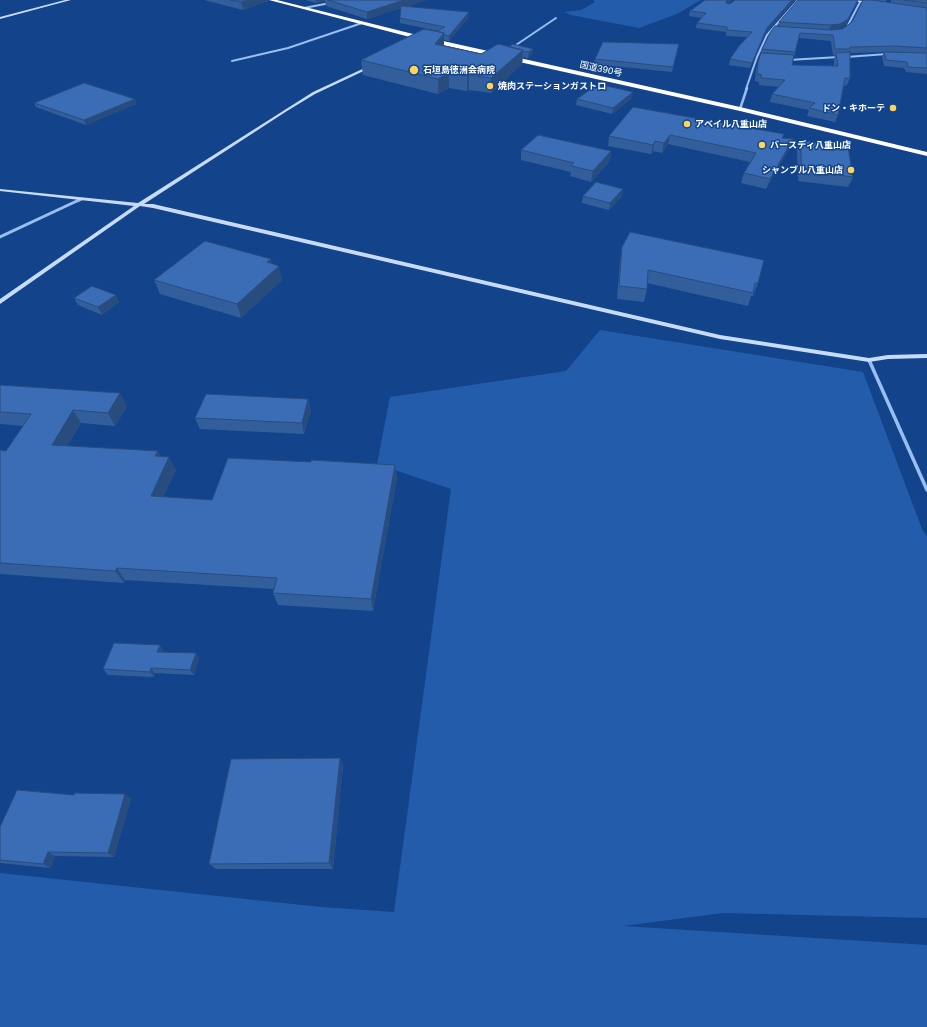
<!DOCTYPE html>
<html>
<head>
<meta charset="utf-8">
<style>
	body { margin:0 }
	canvas { display:block; background:#12438b }
</style>
</head>
<body>
<canvas width="927" height="1027"></canvas>
<script>
const ctx = document.querySelector('canvas').getContext('2d');
ctx.lineJoin = 'round';
function fillPath(path, color) { ctx.fillStyle = color; ctx.fill(path, 'evenodd'); }
const poly = rows => new Path2D(rows.map(r => 'M' + r).join(''));
function stroke(path, color, width, dash) { ctx.strokeStyle = color; ctx.lineWidth = width; ctx.lineCap = dash ? 'butt' : 'round'; ctx.setLineDash(dash || []); ctx.stroke(path); }
function drawText(font, color, halo, rows, align = 'center') {
  ctx.font = font + ' "Golos Text","Noto Sans JP",sans-serif'; ctx.lineWidth = 3; ctx.setLineDash([]); ctx.textBaseline = 'middle'; ctx.strokeStyle = halo; ctx.fillStyle = color; for (const [text, x, y, turn = 0] of rows) {
    ctx.save(); ctx.translate(x, y); ctx.rotate((+turn || 0) * Math.PI / 180); ctx.textAlign = isNaN(turn) ? turn : align; if (halo) ctx.strokeText(text, 0, 0); ctx.fillText(text, 0, 0); ctx.restore();
  }
}
fillPath(poly([
	[593,0,701,0,677,14,639,28,571,15,564,12,581,10,595,2],
	[600,330,863,372,922,529,927,537,927,918,723,913,623,926,927,945,927,1027,0,1027,0,873,321,907,394,912,451,489,377,464,390,397,566,371]
]), '#235caa');
stroke(poly([
	[304,8,330,3],
	[846,29,860,2],
	[513,47,556,18],
	[846,57,887,54],
	[788,60,839,57],
	[232,61,288,48,362,23],
	[746,89,757,57,767,35,798,0]
]), '#99bef1', 2);
stroke(poly([
	[740,109,747,88],
	[77,201,82,199]
]), '#99bef1', 2.5);
stroke(poly([
	[0,237,79,200]
]), '#99bef1', 3);
stroke(poly([
	[869,360,927,490]
]), '#99bef1', 3.5);
fillPath(poly([
	[65,0,71,0,0,19,0,17,65,0],
	[846,0,856,0,875,3,873,4,846,0],
	[371,65,372,67,315,94,287,111,144,204,153,204,720,335,869,358,888,355,927,354,927,358,888,359,869,362,720,339,153,208,140,206,0,304,0,299,134,206,0,191,0,189,138,203,313,92,371,65]
]), '#c7dcfc');
fillPath(poly([
	[269,0,277,0,425,37,740,107,927,152,927,156,740,111,425,41,269,0]
]), '#fff');
fillPath(poly([
	[204,0,268,0,268,1,243,10],
	[306,0,426,0,405,7,469,12,469,17,449,41,444,40,444,46,481,54,509,47,533,49,532,55,528,58,523,57,522,64,491,93,469,90,467,91,449,88,438,94,363,75,361,60,438,31,400,23,400,18,401,8,367,19,326,6,325,1,316,3],
	[705,0,732,0,728,3,730,4,735,0,795,0,765,34,750,68,729,65,730,59,747,37,726,36,726,32,696,28,697,23,702,18,689,16,690,11],
	[858,0,846,24,839,29,842,29,852,22,863,0,860,0,886,0,886,2,891,3,891,0,927,0,927,74,906,72,904,68,884,66,882,57,884,52,850,53,850,78,847,85,844,86,838,115,835,122,807,116,809,110,770,102,772,94,779,87,759,85,759,82,755,81,756,69,762,49,778,27,779,22],
	[799,38,831,41,833,55,835,55,834,60,834,66,792,65],
	[679,44,672,72,594,64,595,59],
	[632,98,612,114,576,105,577,99],
	[135,99,136,104,86,125,36,107,34,103],
	[633,107,783,138,793,139,789,149,766,189,741,183,744,173,750,162,668,144,662,153,653,151,651,154,608,146,609,136],
	[800,140,853,177,848,187,798,181,797,150],
	[521,150,611,151,610,161,591,182,570,176,571,172,521,160],
	[583,196,622,196,609,210,582,203],
	[622,247,758,283,753,296,751,296,748,306,647,283,647,289,644,302,617,299,620,260],
	[272,264,282,280,241,318,160,294,154,280],
	[74,298,119,302,102,315,78,305],
	[0,385,127,406,115,426,81,423,67,446,161,457,176,470,163,497,212,500,311,462,395,465,397,478,373,611,278,605,273,593,274,589,125,580,124,583,0,574,0,450,6,451,23,426,0,424],
	[308,399,311,410,304,434,200,429,195,418],
	[160,645,163,651,163,652,199,658,194,675,155,673,154,677,108,675,103,669],
	[340,758,343,765,333,869,216,869,209,864],
	[74,795,131,798,114,857,55,856,50,868,0,863,0,827]
]), '#325e9c');
fillPath(poly([
	[249,0,268,0,268,1,243,10,241,2],
	[316,0,325,0,325,1,316,3],
	[404,0,426,0,367,19,367,12],
	[727,0,732,0,725,5],
	[792,0,795,0,765,34,750,68,752,63,767,28],
	[858,0,846,24,838,30,829,30,831,25],
	[469,12,469,17,449,41,449,36],
	[444,33,444,47,435,44],
	[533,49,532,55,528,58,529,52],
	[523,50,522,64,491,93,491,78],
	[449,73,449,88,438,94,438,79],
	[469,75,469,90,467,91,467,76],
	[633,92,632,98,612,114,613,108],
	[135,99,136,104,86,125,84,120],
	[670,135,668,144,662,153,664,143],
	[793,139,789,149,766,189,770,179],
	[655,141,653,151,651,154,653,145],
	[611,151,610,161,591,182,593,171],
	[623,189,622,196,609,210,610,203],
	[271,259,274,270,279,266,282,280,241,318,237,304,267,262],
	[116,295,119,302,102,315,98,307],
	[120,393,127,406,115,426,108,413],
	[308,399,311,410,304,434,302,423],
	[73,410,81,423,60,458,52,445],
	[158,451,165,464,155,456],
	[169,457,176,470,158,509,151,496],
	[395,465,397,478,373,611,371,599],
	[117,568,125,580,124,583,115,571],
	[160,645,163,651,161,657,157,652],
	[196,653,199,658,194,675,190,670],
	[151,668,155,673,154,677,150,672],
	[340,758,343,765,333,869,329,863],
	[125,794,131,798,114,857,108,853],
	[48,852,55,856,50,868,43,864]
]), '#294c7f');
const building = poly([
	[231,0,249,0,241,2,231,0],
	[328,0,404,0,367,12,328,0],
	[705,0,727,0,726,3,730,4,735,0,792,0,767,28,752,63,730,59,739,46,752,32,727,30,727,27,697,23,706,13,690,11,705,0],
	[798,0,858,0,848,19,840,24,831,25,779,22,798,0],
	[863,0,872,0,927,8,927,48,896,46,850,47,850,49,835,49,833,35,800,33,795,52,762,49,771,31,775,26,831,30,842,29,852,22,863,0],
	[904,0,927,0,927,3,904,0],
	[401,6,469,12,449,36,444,35,444,33,437,31,445,27,400,18,401,6],
	[424,29,444,33,435,44,481,54,498,44,523,50,491,78,469,75,467,76,449,73,438,79,361,60,424,29],
	[603,42,679,44,673,67,595,59,603,42],
	[513,44,533,49,529,52,523,51,523,50,509,47,513,44],
	[850,52,850,78,845,78,838,115,809,108,815,103,772,94,785,80,761,78,761,74,757,74,758,62,761,53,794,55,792,65,838,66,836,53,850,52],
	[884,52,927,53,927,68,908,67,907,62,886,60,884,52],
	[84,83,135,99,84,120,34,103,84,83],
	[598,84,633,92,613,108,577,99,598,84],
	[633,107,784,134,782,138,793,139,770,179,744,173,756,153,670,135,664,143,655,141,653,145,609,136,633,107],
	[538,135,611,151,593,171,571,166,574,163,521,150,538,135],
	[800,140,848,147,853,177,802,170,800,140],
	[596,182,623,189,610,203,583,196,596,182],
	[630,232,764,260,758,283,755,283,753,293,648,270,647,289,619,286,622,247,630,232],
	[205,241,271,259,267,262,279,266,237,304,154,280,205,241],
	[92,286,116,295,98,307,74,298,92,286],
	[0,385,120,393,108,413,73,410,52,445,158,451,155,456,169,457,151,496,212,500,228,458,311,462,311,460,395,465,371,599,273,593,277,578,117,568,115,571,0,563,0,450,6,451,31,414,0,412,0,385],
	[206,394,308,399,302,423,195,418,206,394],
	[114,643,160,645,157,652,196,653,190,670,151,668,150,672,103,669,114,643],
	[340,758,329,863,209,864,231,759,340,758],
	[17,790,74,795,75,793,125,794,108,853,48,852,43,864,0,860,0,827,17,790]
]);
fillPath(building, '#3a6db5');
stroke(building, '#294c7f', 1);
for (const [x, y, r, color] of [
	[414,70,5,"#ffd559"],
	[490,86,4,"#ffd559"],
	[893,108,4,"#ffd559"],
	[687,124,4,"#ffd559"],
	[762,145,4,"#ffd559"],
	[851,170,4,"#ffd559"]
]) { const dot = new Path2D(); dot.arc(x, y, r, 0, 2 * Math.PI); ctx.fillStyle = color; ctx.fill(dot); stroke(dot, '#12438b', 1.5); }
drawText('9px', '#fff', '#12438b', [
	["国道390号",601,69,12]
]);
drawText('bold 9px', '#fff', '#12438b', [
	["石垣島徳洲会病院",423,70],
	["焼肉ステーションガストロ",498,86],
	["ドン・キホーテ",885,108,"right"],
	["アベイル八重山店",695,124],
	["バースディ八重山店",770,145],
	["シャンブル八重山店",843,170,"right"]
], 'left');
</script>
</body>
</html>
